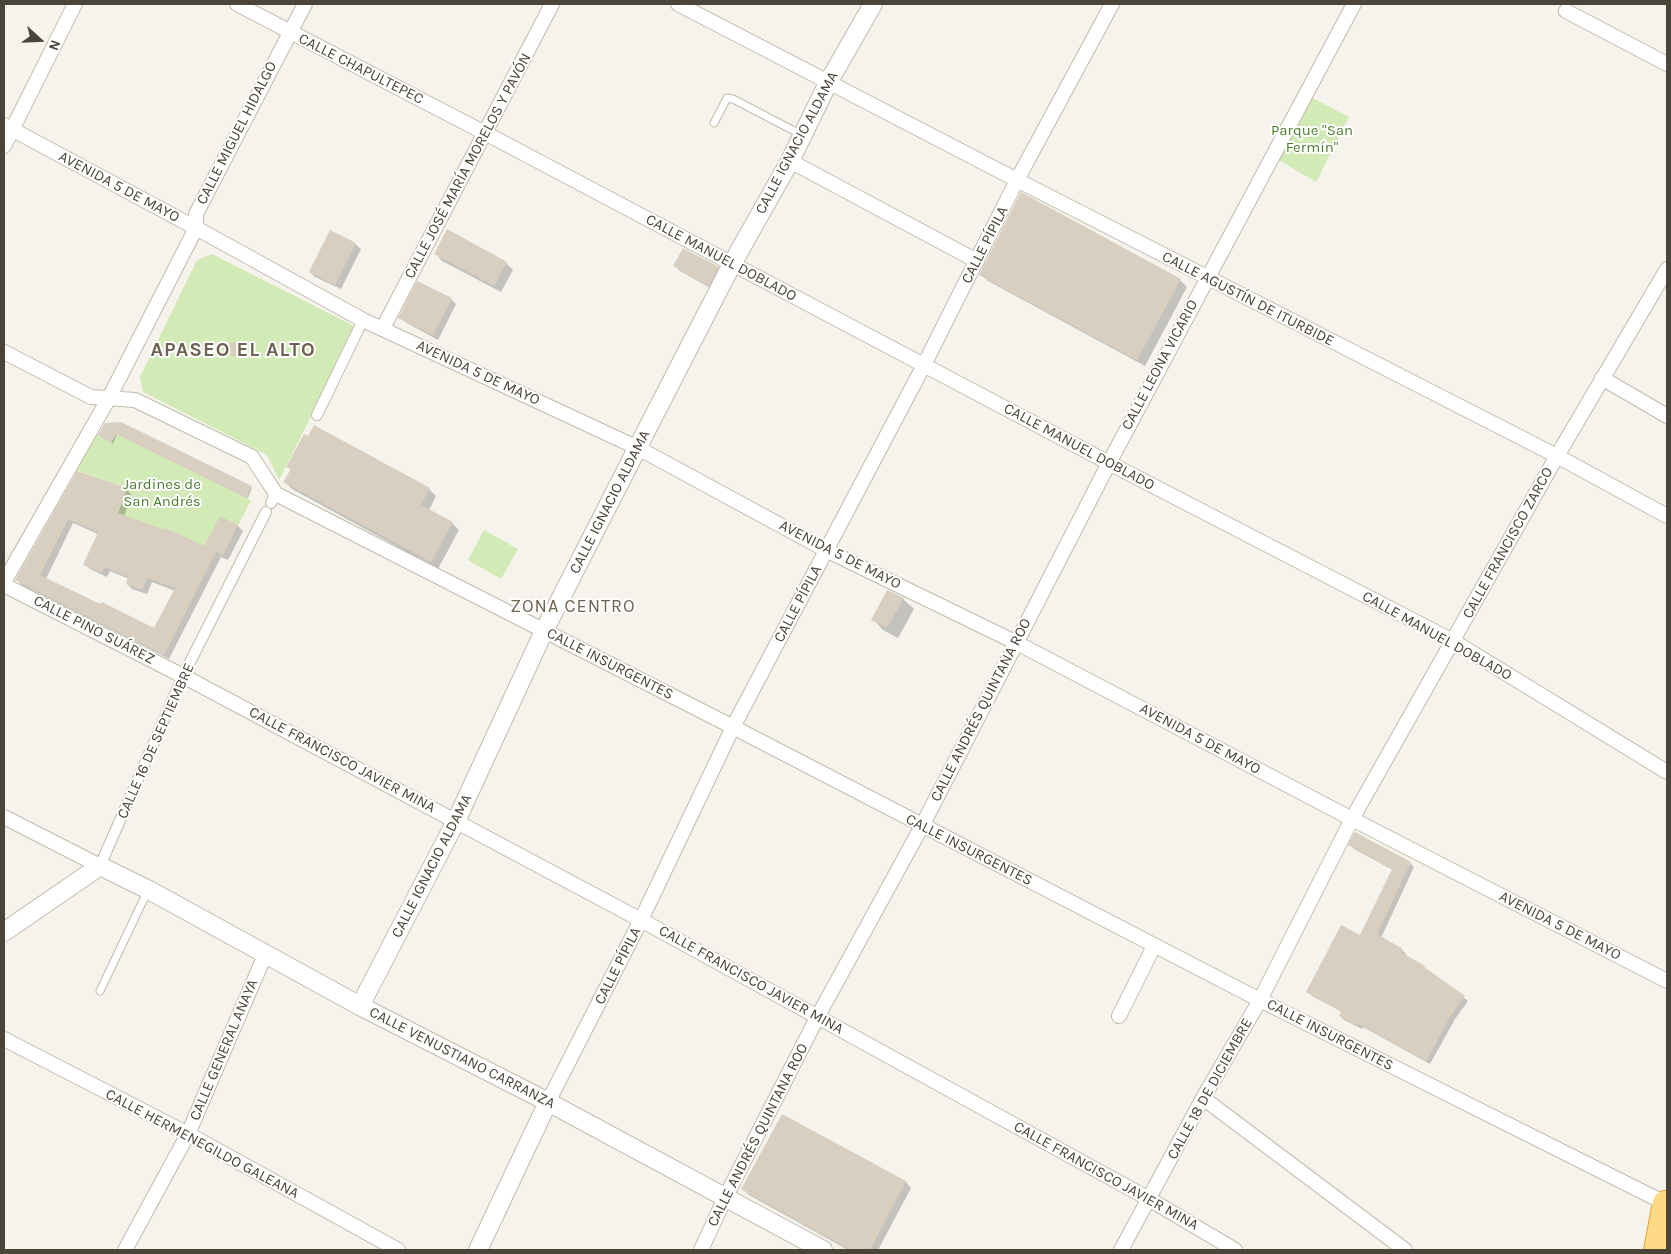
<!DOCTYPE html>
<html>
<head>
<meta charset="utf-8">
<style>
	body { margin:0 }
	#map { position:relative; width:1671px; height:1254px; overflow:hidden; background:#f6f3ec; font-family:Karla,sans-serif }
	canvas { display:block }
	.frame { position:absolute; inset:0; border:5px solid #4b4439; pointer-events:none }
	.north { position:absolute; left:15px; top:15px; width:50px; height:50px; -webkit-text-stroke:4px #fff; paint-order:stroke; rotate:110deg; font-size:14px; font-weight:700; line-height:20px; text-align:center; color:#4b4439 }
	.north::after { content:''; display:block; margin:auto; width:18px; height:22px; background:#4b4439; clip-path:polygon(50% 0,100% 100%,50% 72%,0 100%) }
</style>
</head>
<body>
<div id="map">
<canvas width="1671" height="1254"></canvas>
<div class="frame"></div>
<div class="north">N</div>
</div>
<script>
const ctx = document.querySelector('canvas').getContext('2d');
ctx.lineJoin = 'round';
function fillPath(path, color) { ctx.fillStyle = color; ctx.fill(path, 'evenodd'); }
const poly = rows => new Path2D(rows.map(r => 'M' + r).join(''));
function stroke(path, color, width, dash) { ctx.strokeStyle = color; ctx.lineWidth = width; ctx.lineCap = dash ? 'butt' : 'round'; ctx.setLineDash(dash || []); ctx.stroke(path); }
function drawText(font, color, halo, rows, align = 'center') {
  ctx.font = font + ' Karla,sans-serif'; ctx.lineWidth = 4; ctx.setLineDash([]); ctx.textBaseline = 'middle'; ctx.strokeStyle = halo; ctx.fillStyle = color; for (const [text, x, y, turn = 0] of rows) {
    ctx.save(); ctx.translate(x, y); ctx.rotate((+turn || 0) * Math.PI / 180); ctx.textAlign = isNaN(turn) ? turn : align; if (halo) ctx.strokeText(text, 0, 0); ctx.fillText(text, 0, 0); ctx.restore();
  }
}
fillPath(poly([
	[1309,96,1349,117,1316,182,1277,159],
	[212,254,356,327,279,480,267,455,143,392,140,377,197,260],
	[91,431,111,443,116,434,251,500,223,556,166,528,158,547,118,513,127,488,73,469],
	[484,530,518,549,501,579,468,560]
]), '#d2eab5');
fillPath(poly([
	[355,244,361,249,341,289,315,277,310,272],
	[435,253,506,263,513,270,501,292,442,261],
	[675,266,718,268,723,273,714,290,680,271],
	[981,274,1180,280,1187,287,1145,366,988,281],
	[451,299,456,304,438,340,405,322,400,317],
	'228 350a6 6 0 1 1 12 0a6 6 0 1 1-12 0Z',
	[106,424,251,487,252,488,248,498,117,434,113,444,101,436],
	[288,467,429,489,436,496,429,510,452,523,459,530,438,569,292,489,285,482,291,470],
	[78,472,126,489,131,494,124,517,205,548,221,518,238,526,243,531,228,560,221,557,169,659,22,585,17,580],
	[73,523,98,534,85,564,90,569,107,577,110,571,129,579,127,584,132,589,147,594,152,582,175,591,155,630,46,579],
	[903,599,914,609,898,638,883,630,873,619],
	[1350,845,1410,863,1414,867,1381,938,1402,950,1406,954,1405,956,1424,967,1468,1001,1455,1019,1430,1064,1363,1027,1362,1029,1344,1020,1340,1016,1342,1012,1312,996,1308,992,1361,937,1393,870,1354,849],
	[782,1116,906,1182,911,1188,878,1250,848,1250,749,1195,743,1189]
]), '#0003');
fillPath(poly([
	[1021,192,1181,279,1137,360,979,275],
	[447,229,507,262,494,286,434,254],
	[330,230,356,243,335,285,309,272],
	[683,248,719,267,709,286,673,266],
	[417,281,452,298,433,335,398,318],
	'226 349a7 7 0 1 1 14 0a7 7 0 1 1-14 0Z',
	[121,422,252,486,246,498,116,434,111,443,98,435,105,423],
	[314,425,430,488,421,505,453,522,431,562,283,482,291,469,286,467,304,434,308,436],
	[77,471,127,488,118,513,165,530,166,528,204,546,220,516,238,525,223,556,216,552,164,655,15,580],
	[68,519,98,532,83,565,102,573,105,567,128,577,126,584,142,590,147,578,175,588,154,628,102,602,100,604,40,575],
	[887,590,904,598,887,628,871,620],
	[1355,832,1411,862,1377,934,1403,949,1401,952,1425,966,1424,967,1465,996,1451,1015,1426,1061,1359,1024,1358,1026,1339,1016,1341,1011,1306,992,1341,925,1360,935,1392,869,1348,845],
	[782,1114,906,1181,870,1250,850,1250,741,1189]
]), '#d8cfc1');
const service = poly([
	[714,123,727,98,733,99,802,135],
	[100,991,148,890]
]);
const pedestrian = poly([
	[317,415,363,320],
	[271,503,276,494],
	[100,866,183,676,266,512]
]);
const minor = poly([
	[237,4,485,133,1109,463,1453,641,1667,772],
	[678,4,1017,180,1557,456,1667,516],
	[1566,11,1667,64],
	[4,125,196,228,363,320,638,448,826,550,1017,643,1352,819,1667,981],
	[4,146,75,4],
	[790,161,977,261],
	[383,328,552,4],
	[4,352,91,397,135,400,252,457,276,494,733,727,1260,1000,1665,1203],
	[1602,378,1667,416],
	[4,582,109,398,196,228,196,214,305,4],
	[4,585,183,676,641,920,1149,1199,1235,1250],
	[4,817,100,866],
	[1119,1016,1154,946],
	[4,1039,188,1134,398,1250],
	[1203,1098,1405,1250],
	[548,1102,641,920,733,727,924,365,1017,180,1112,4],
	[125,1250,188,1134,265,955],
	[701,1250,725,1198,818,1016,922,826,1109,463,1354,4],
	[1121,1250,1203,1098,1260,1000,1352,819,1557,456,1667,269]
]);
const tertiary = poly([
	[4,932,100,866,149,890,360,1006,548,1102,823,1250],
	[360,1006,456,821,544,631,643,437,732,264,790,161,829,81,873,4],
	[478,1250,548,1102]
]);
const trunk = poly([
	[1656,1250,1665,1203]
]);
stroke(service, '#c2bbae', 9);
stroke(pedestrian, '#c2bbae', 12);
stroke(minor, '#c2bbae', 16);
stroke(tertiary, '#c2bbae', 20);
stroke(trunk, '#e0a43c', 26);
stroke(service, '#fff', 7);
stroke(pedestrian, '#fff', 10);
stroke(minor, '#fff', 14);
stroke(tertiary, '#fff', 18);
stroke(trunk, '#ffd985', 24);
drawText('15px', '#4b4439', '#fff', [
	["CALLE CHAPULTEPEC",361,69,27],
	["CALLE MIGUEL HIDALGO",237,133,-63],
	["CALLE IGNACIO ALDAMA",797,143,-62],
	["CALLE JOSÉ MARÍA MORELOS Y PAVÓN",468,166,-62],
	["AVENIDA 5 DE MAYO",119,187,28],
	["CALLE PÍPILA",985,245,-63],
	["CALLE MANUEL DOBLADO",721,258,28],
	["CALLE AGUSTÍN DE ITURBIDE",1248,299,27],
	["CALLE LEONA VICARIO",1160,365,-62],
	["AVENIDA 5 DE MAYO",478,373,25],
	["CALLE MANUEL DOBLADO",1079,447,28],
	["CALLE IGNACIO ALDAMA",610,502,-63],
	["CALLE FRANCISCO ZARCO",1508,543,-61],
	["AVENIDA 5 DE MAYO",840,555,27],
	["CALLE PÍPILA",798,604,-62],
	["CALLE PINO SUÁREZ",94,630,27],
	["CALLE MANUEL DOBLADO",1437,636,29],
	["CALLE INSURGENTES",610,664,27],
	["CALLE ANDRÉS QUINTANA ROO",981,710,-63],
	["AVENIDA 5 DE MAYO",1200,739,28],
	["CALLE 16 DE SEPTIEMBRE",156,741,-66],
	["CALLE FRANCISCO JAVIER MINA",342,760,28],
	["CALLE INSURGENTES",969,850,27],
	["CALLE IGNACIO ALDAMA",432,866,-63],
	["AVENIDA 5 DE MAYO",1560,926,27],
	["CALLE PÍPILA",618,966,-63],
	["CALLE FRANCISCO JAVIER MINA",751,980,29],
	["CALLE INSURGENTES",1330,1035,27],
	["CALLE GENERAL ANAYA",224,1050,-67],
	["CALLE VENUSTIANO CARRANZA",462,1058,27],
	["CALLE 18 DE DICIEMBRE",1210,1089,-61],
	["CALLE ANDRÉS QUINTANA ROO",758,1135,-63],
	["CALLE HERMENEGILDO GALEANA",202,1144,28],
	["CALLE FRANCISCO JAVIER MINA",1106,1176,29]
]);
drawText('15px', '#4a7f2a', '#fff', [
	["Parque \"San",1312,131],
	["Fermín\"",1312,148],
	["Jardines de",162,485],
	["San Andrés",162,502]
]);
ctx.letterSpacing = '1px';
drawText('18px', '#6e6250', '#fff', [
	["ZONA CENTRO",573,607]
]);
ctx.letterSpacing = '0px';
ctx.letterSpacing = '1px';
drawText('bold 20px', '#6e6250', '#fff', [
	["APASEO EL ALTO",233,350]
]);
ctx.letterSpacing = '0px';
</script>
</body>
</html>
